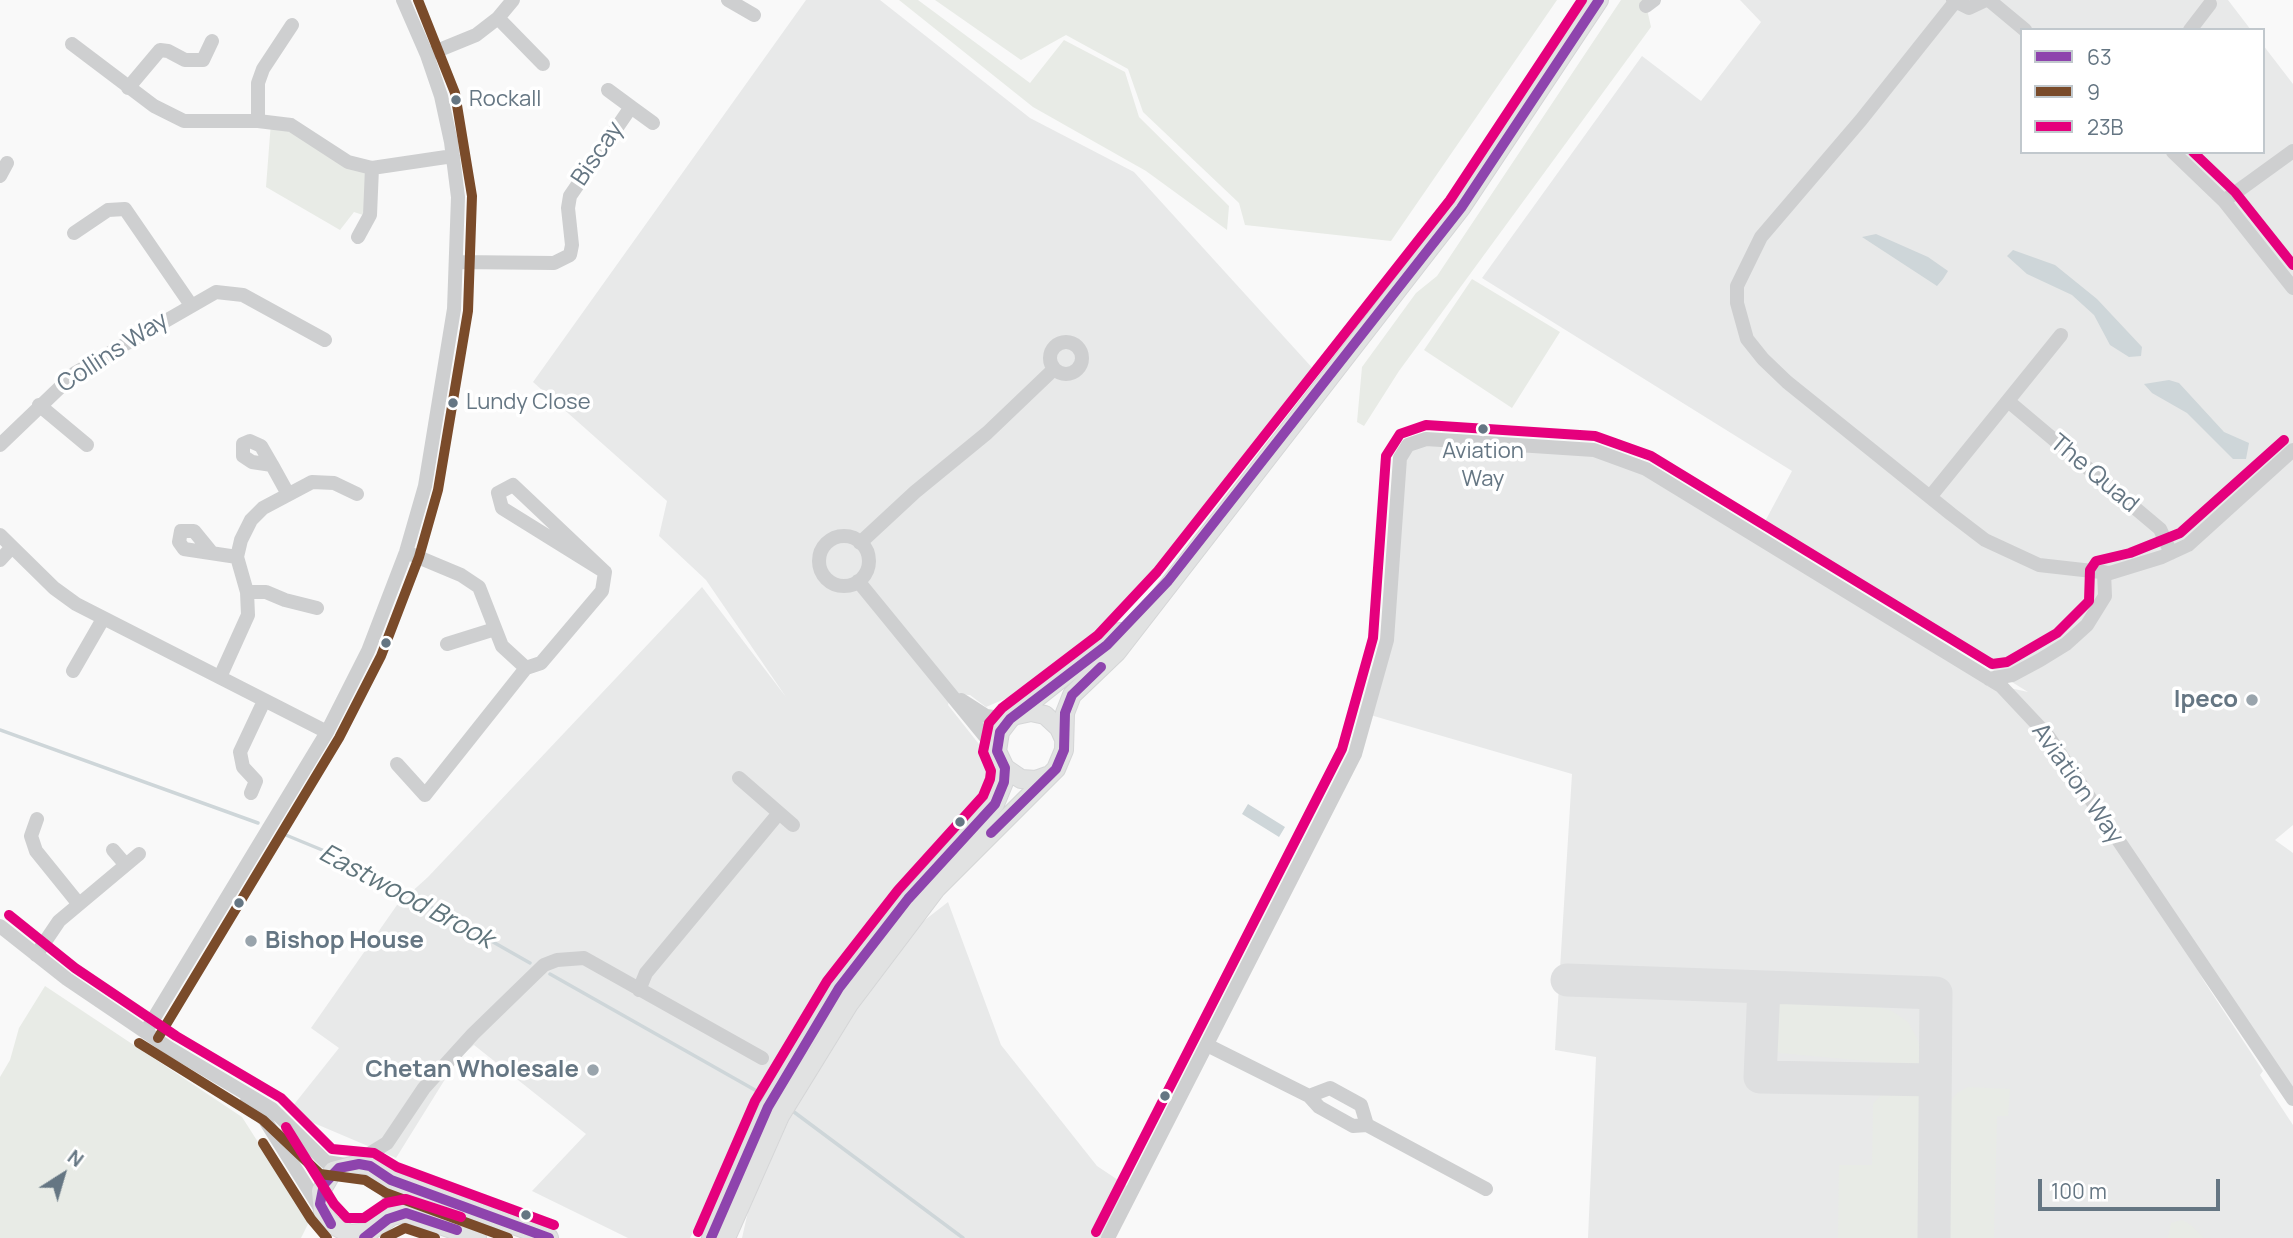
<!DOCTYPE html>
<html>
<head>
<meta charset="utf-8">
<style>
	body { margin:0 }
	#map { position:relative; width:2293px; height:1238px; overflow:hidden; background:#f9f9f9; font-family:Manrope,sans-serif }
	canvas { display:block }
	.legend { position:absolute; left:2020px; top:28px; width:245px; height:126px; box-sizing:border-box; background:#fff; border:2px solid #c1c8cd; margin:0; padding:9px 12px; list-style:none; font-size:21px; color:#657683 }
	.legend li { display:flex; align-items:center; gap:14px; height:35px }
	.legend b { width:35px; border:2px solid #c1c8cd }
	.north { position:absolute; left:28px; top:1140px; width:70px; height:70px; -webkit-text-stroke:5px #fff; paint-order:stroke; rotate:37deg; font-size:19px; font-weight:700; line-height:28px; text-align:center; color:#657683 }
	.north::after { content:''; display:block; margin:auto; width:24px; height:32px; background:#657683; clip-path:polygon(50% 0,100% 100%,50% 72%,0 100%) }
	.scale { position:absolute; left:2038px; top:1179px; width:182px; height:32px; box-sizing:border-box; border:4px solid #657683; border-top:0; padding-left:9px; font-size:21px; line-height:24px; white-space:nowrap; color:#657683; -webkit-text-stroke:5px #fff; paint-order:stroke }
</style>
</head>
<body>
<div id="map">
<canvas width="2293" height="1238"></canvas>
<ul class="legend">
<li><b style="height:9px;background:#8e44ad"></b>63</li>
<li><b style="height:9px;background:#7a4b2a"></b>9</li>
<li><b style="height:9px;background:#e5007d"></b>23B</li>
</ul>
<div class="north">N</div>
<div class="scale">100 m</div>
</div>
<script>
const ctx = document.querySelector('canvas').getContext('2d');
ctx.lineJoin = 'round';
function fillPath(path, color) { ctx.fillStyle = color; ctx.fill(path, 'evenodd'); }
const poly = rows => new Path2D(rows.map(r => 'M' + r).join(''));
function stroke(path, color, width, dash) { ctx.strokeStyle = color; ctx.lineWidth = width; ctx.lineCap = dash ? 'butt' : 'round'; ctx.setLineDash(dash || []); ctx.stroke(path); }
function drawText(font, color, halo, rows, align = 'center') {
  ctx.font = font + ' Manrope,sans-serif'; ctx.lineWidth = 7; ctx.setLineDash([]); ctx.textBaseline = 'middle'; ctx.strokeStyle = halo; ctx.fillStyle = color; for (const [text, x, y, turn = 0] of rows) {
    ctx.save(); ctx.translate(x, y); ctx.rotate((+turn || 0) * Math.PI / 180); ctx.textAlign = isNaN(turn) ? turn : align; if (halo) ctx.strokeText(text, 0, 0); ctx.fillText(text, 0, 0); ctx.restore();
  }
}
fillPath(poly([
	[806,0,880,0,1030,118,1134,172,1316,372,1196,524,1105,628,1026,690,986,707,970,695,951,694,948,705,986,753,991,775,982,794,917,871,783,1047,690,1238,628,1238,532,1191,586,1134,474,1045,457,1060,396,1158,288,1112,339,1048,311,1028,397,905,428,877,702,587,786,697,706,580,659,536,667,501,533,382],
	[1740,0,2228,0,2251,30,2022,30,2022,152,2263,152,2263,45,2293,84,2293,825,2275,840,2293,853,2293,1099,2200,975,2263,1071,2260,1075,2293,1125,2293,1238,1588,1238,1596,1057,1555,1050,1572,774,1367,714,1387,640,1408,445,1594,450,1646,469,2001,686,2028,692,1762,527,1792,471,1482,278,1642,56,1701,101,1761,22],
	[948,902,1001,1045,1097,1166,1133,1190,1108,1238,742,1238,752,1194,801,1092,853,1006,912,930]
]), '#e8e9e9');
fillPath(poly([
	[899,0,918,0,1030,83,1064,40,1125,72,1139,117,1229,206,1227,230,1146,171,1033,107],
	[935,0,1557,0,1391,241,1245,225,1239,203,1143,112,1128,69,1066,35,1021,60],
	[1621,0,1645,0,1651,27,1399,371,1364,426,1357,422,1362,367,1416,293,1437,276],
	[271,122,372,168,363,215,354,212,340,230,266,187],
	[1472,279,1560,332,1512,408,1424,350],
	[45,986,242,1117,309,1222,301,1238,0,1238,0,1077,10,1060,19,1028],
	[1779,1001,1873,1005,1892,1011,1908,1022,1917,1038,1922,1053,1921,1066,1780,1053,1769,1043,1770,1008],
	[1888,1087,1914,1088,1921,1099,1918,1238,1838,1238,1839,1165,1872,1165,1873,1104],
	[1968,1087,2010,1089,2008,1116,1997,1116,1994,1238,1949,1238,1949,1103,1957,1093],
	[2182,1220,2191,1225,2204,1238,2168,1238,2171,1223]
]), '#e8ebe6');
fillPath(poly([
	[1876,234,1928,257,1948,271,1943,279,1937,286,1862,237],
	[2013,250,2055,265,2097,299,2142,347,2141,356,2129,357,2110,345,2094,315,2072,295,2027,274,2007,256],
	[2169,380,2179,383,2224,432,2249,443,2246,459,2233,459,2187,413,2152,393,2144,384],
	[1248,804,1285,827,1279,837,1242,814]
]), '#ced6d9');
stroke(poly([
	[0,730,258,823],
	[281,833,356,864,530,963],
	[550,974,762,1094],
	[794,1112,963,1238]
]), '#ced6d9', 3.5);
stroke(poly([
	[1567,980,1936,993,1934,1238],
	[1764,987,1760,1077,1935,1080]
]), '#dedfe0', 33);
const major = poly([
	[1017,715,1031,712,1045,715,1059,728,1064,739],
	[1047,776,1036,780,1021,779,1005,768,997,751,1000,732,1010,719,1120,632],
	[384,1176,392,1196,391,1207,384,1222],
	[477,1238,406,1213,392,1216,369,1232,350,1234,331,1224,323,1212,321,1191,333,1171,359,1164,370,1166,391,1180,549,1238],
	[711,1238,754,1134,804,1042,839,988,894,916,995,804,1004,782,1005,768],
	[726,1238,780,1116,849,1004,936,889,1056,769,1064,750,1065,713,1072,695,1117,652,1461,208,1599,0]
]);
stroke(major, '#d5d6d7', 20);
stroke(poly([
	[728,0,754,15],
	[1953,0,1969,8,1986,0],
	[1989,0,2025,30],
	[1955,2,1861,120,1761,237,1737,286,1737,303,1747,339,1763,359,1787,382,1951,514,1985,540,2039,565,2110,573,2162,557,2188,545,2293,450],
	[1646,6,1654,0],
	[498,18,543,64],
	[2190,30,2210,4],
	[72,44,154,106,184,121,258,121,291,125,348,162,372,168,453,156],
	[427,55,476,35,498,18,513,0],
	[128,88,160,50,168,51,185,60,203,60,212,41],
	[631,107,653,123],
	[258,121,258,83,263,69,292,25],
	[2173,152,2224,201,2293,288],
	[0,176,7,163],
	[2224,201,2293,151],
	[74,233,108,210,125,209,191,305],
	[358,237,370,215,372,168],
	[457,262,554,263,570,255,572,245,568,208,570,196,631,107,608,90],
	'1050 358a16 16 0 1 1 32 0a16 16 0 1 1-32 0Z',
	[2008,401,2160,529,2171,553],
	[39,405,87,445],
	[0,445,75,373,216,292,243,295,325,340],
	[272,465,261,446,250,441,243,444,243,456,252,462,272,465,288,494],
	[1930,497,2061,335],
	[0,535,54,588,76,604,327,732],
	'819 561a25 25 0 1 1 50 0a25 25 0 1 1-50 0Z',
	[860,543,915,492,987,433,1054,369],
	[406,552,461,575,479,587,502,646,526,668],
	[212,553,194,531,181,531,179,542,184,549,237,557],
	[0,560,12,547],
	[858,581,997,751],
	[247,592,266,592,285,600,317,608],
	[447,644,495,629],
	[73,671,103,619],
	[220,677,248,615,247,592,237,557,241,540,251,520,263,508,312,482,334,483,357,494],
	[1989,679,2012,675,2040,660,2066,644,2087,625,2105,596,2104,572],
	[961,700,986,716,1010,719],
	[397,764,425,795,526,668,541,663,602,591,605,572,513,485,498,493,502,508,605,572],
	[739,778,793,825],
	[251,793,256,781,243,767,240,752,264,701],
	[37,819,31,836,36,851,78,903],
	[113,850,125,864],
	[0,926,67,979,169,1048,272,1109,326,1162,346,1165],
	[36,955,59,921,139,854],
	[639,990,646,973,779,813],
	[146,1031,327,732,368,651,406,552,425,486,454,309,458,197,451,142,441,96,427,55,403,0],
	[1207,1045,1309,1096,1319,1107,1353,1126,1367,1125,1486,1189],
	[1309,1096,1330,1088,1361,1105,1367,1125],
	[247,1100,265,1120,322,1211],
	[353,1164,387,1143,424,1088,473,1034,544,965,557,960,584,958,762,1058],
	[1108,1238,1355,754,1387,640,1400,458,1408,445,1426,439,1594,450,1646,469,2001,686,2048,736,2293,1099]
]), '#cecfd0', 14);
stroke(major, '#e1e2e2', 18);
stroke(poly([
	[991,833,1056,769,1064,750,1065,713,1072,695,1101,667],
	[331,1224,320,1204,324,1184,339,1168,359,1164,370,1166,391,1180,549,1238],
	[364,1238,388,1219,406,1213,457,1230],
	[711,1238,768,1107,839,988,908,899,995,804,1004,782,1005,768,997,751,1000,732,1010,719,1107,645,1168,581,1461,208,1599,0]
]), '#8e44ad', 10);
stroke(poly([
	[158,1038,339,738,381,656,419,557,438,490,468,311,472,196,455,93,418,0],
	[139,1043,263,1120,320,1174,365,1180,386,1193,508,1238],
	[263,1143,311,1219,327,1238],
	[385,1238,405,1228,435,1238]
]), '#7a4b2a', 10);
stroke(poly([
	[2193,152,2235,192,2293,265],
	[9,915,75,968,176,1036,281,1098,332,1149,374,1153,397,1167,554,1225],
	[286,1127,334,1204,347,1218,364,1218,386,1203,406,1199,461,1217],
	[698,1232,755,1101,827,981,898,890,983,796,990,779,991,771,983,752,989,723,1002,708,1098,635,1157,572,1450,200,1582,0],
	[1096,1232,1342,749,1373,638,1386,456,1400,434,1426,425,1595,436,1651,456,1992,664,2007,662,2057,633,2089,601,2090,570,2096,561,2130,553,2180,533,2284,440]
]), '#e5007d', 10);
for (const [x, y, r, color] of [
	[456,100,6,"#657683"],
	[453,403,6,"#657683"],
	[1483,429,6,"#657683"],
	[386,643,6,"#657683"],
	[2252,700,7,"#99a4ac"],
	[960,822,6,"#657683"],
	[239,903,6,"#657683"],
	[251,941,7,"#99a4ac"],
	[593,1070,7,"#99a4ac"],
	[1165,1096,6,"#657683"],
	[526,1215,6,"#657683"]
]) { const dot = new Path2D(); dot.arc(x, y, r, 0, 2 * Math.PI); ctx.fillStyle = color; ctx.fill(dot); stroke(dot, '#fff', 2.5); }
drawText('22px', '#657683', '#fff', [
	["Rockall",469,100],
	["Lundy Close",466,403],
	["Aviation",1483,452,"center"],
	["Way",1483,480,"center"]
], 'left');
drawText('24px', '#657683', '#fff', [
	["Biscay",598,154,-56],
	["Collins Way",113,353,-33],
	["The Quad",2094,474,40],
	["Aviation Way",2077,784,55]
]);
drawText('bold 24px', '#657683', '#fff', [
	["Ipeco",2238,700],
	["Bishop House",265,941,"left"],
	["Chetan Wholesale",579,1070]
], 'right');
drawText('italic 26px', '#60757c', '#fff', [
	["Eastwood Brook",406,897,28]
]);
</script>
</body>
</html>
